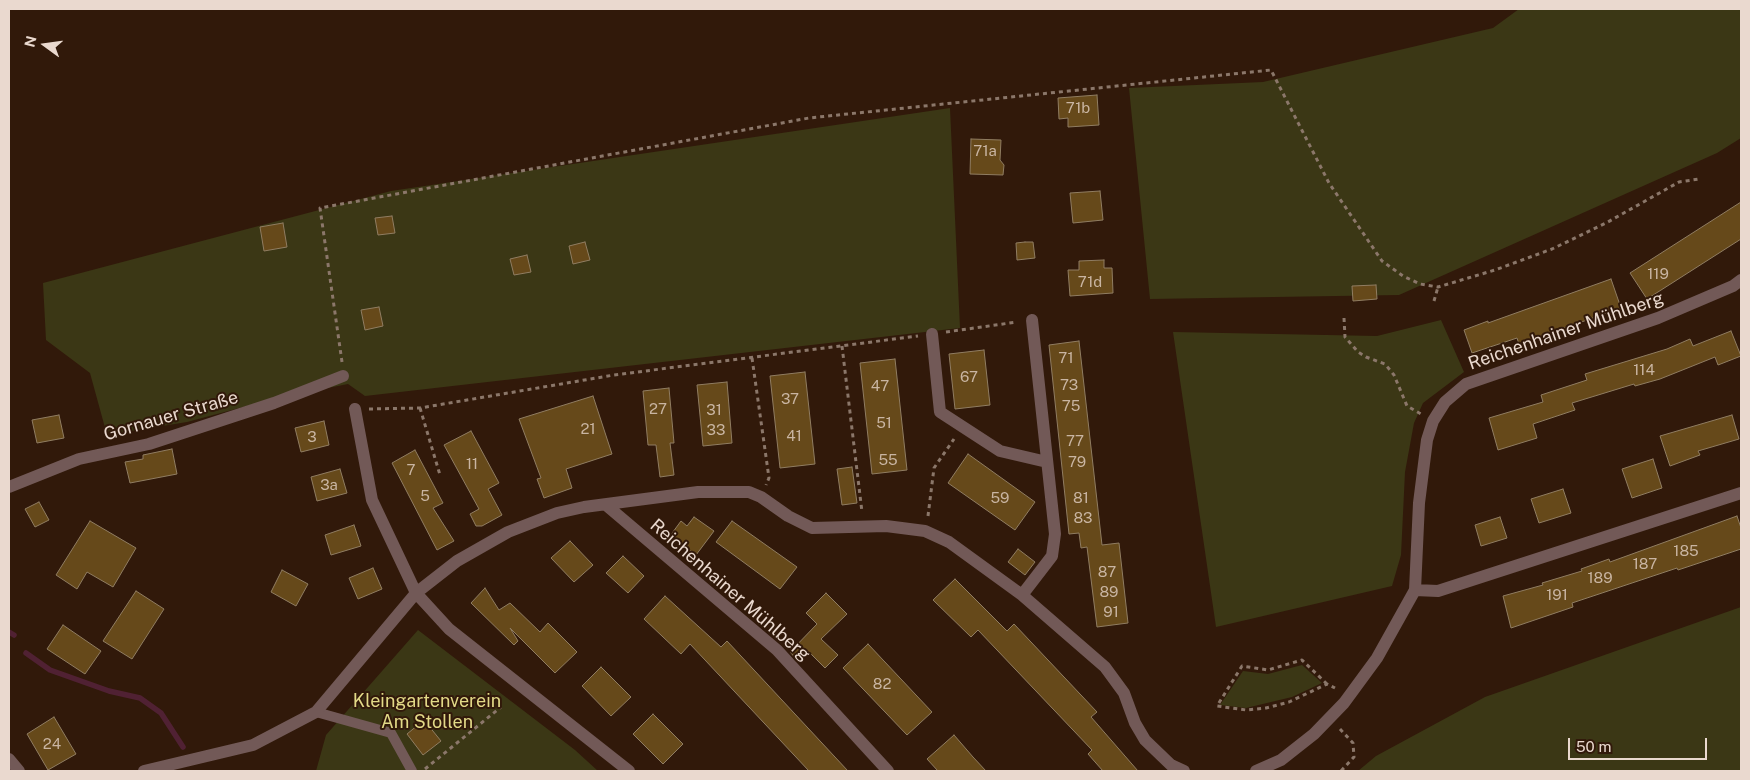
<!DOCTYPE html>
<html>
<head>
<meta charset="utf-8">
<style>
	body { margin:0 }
	#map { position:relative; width:1750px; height:780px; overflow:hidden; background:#31190a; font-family:"Public Sans",sans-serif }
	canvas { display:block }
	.frame { position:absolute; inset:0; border:10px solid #ead9cf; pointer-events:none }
	.north { position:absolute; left:20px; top:20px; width:50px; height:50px; -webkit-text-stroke:4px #31190a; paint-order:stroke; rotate:284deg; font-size:14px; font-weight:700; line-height:20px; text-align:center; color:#ead9cf }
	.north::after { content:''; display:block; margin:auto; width:18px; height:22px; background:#ead9cf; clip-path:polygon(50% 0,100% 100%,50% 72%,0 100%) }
	.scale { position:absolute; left:1568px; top:738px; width:139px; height:22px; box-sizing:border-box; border:2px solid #ead9cf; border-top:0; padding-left:6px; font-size:15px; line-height:18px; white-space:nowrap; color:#ead9cf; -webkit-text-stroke:4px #31190a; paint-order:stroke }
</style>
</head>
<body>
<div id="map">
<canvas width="1750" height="780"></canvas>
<div class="frame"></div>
<div class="north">N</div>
<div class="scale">50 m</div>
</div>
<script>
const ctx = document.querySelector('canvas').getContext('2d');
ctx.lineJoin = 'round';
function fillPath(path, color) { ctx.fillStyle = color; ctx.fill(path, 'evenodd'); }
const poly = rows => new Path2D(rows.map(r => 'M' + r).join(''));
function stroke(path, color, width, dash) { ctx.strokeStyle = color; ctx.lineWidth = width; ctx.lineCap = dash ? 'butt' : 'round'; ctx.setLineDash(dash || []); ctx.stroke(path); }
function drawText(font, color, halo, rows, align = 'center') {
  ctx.font = font + ' "Public Sans",sans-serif'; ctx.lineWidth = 4; ctx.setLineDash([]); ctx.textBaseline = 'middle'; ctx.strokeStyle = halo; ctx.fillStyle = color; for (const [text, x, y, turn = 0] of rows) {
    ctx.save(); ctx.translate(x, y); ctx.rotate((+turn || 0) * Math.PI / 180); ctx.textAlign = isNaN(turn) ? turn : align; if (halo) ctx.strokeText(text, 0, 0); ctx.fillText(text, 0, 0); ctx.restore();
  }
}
fillPath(poly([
	[1519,9,1741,9,1741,138,1717,153,1399,295,1150,299,1129,88,1263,82,1493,28],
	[950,108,960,328,365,396,348,384,277,398,187,422,107,435,90,373,46,340,43,283,391,191],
	[1441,320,1464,372,1423,403,1414,423,1405,472,1401,555,1392,586,1216,627,1173,332,1377,336],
	[1741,607,1741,771,1358,771,1376,756,1485,697],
	[418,630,575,750,598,771,316,771,326,735],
	[1302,665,1322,683,1292,697,1246,708,1220,705,1243,671,1268,674]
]), '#3b3715');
stroke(poly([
	[9,632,14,635],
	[26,653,50,670,109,691,140,698,161,713,183,747]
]), '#502133', 5.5);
const building = poly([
	[1097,95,1099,125,1068,127,1068,118,1059,119,1058,98,1097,95],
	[971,139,1001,140,1000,160,1004,165,1003,175,970,174,971,139],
	[1100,191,1103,220,1073,223,1070,193,1100,191],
	[1741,202,1741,239,1647,299,1630,273,1741,202],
	[392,216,395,233,378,235,375,218,392,216],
	[283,223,287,247,264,251,260,227,283,223],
	[585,242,590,260,573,264,569,246,585,242],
	[1025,242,1033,242,1035,258,1017,260,1016,243,1025,242],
	[527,255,531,272,514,275,510,259,527,255],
	[1104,260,1104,268,1112,268,1113,293,1070,296,1068,270,1079,270,1079,261,1104,260],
	[1611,279,1621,308,1519,344,1517,338,1472,353,1464,330,1488,321,1488,323,1611,279],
	[1376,285,1377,299,1353,301,1352,286,1376,285],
	[379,307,383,326,365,330,361,310,379,307],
	[1731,331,1741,356,1718,365,1715,357,1660,379,1635,386,1634,384,1572,403,1575,410,1533,424,1537,438,1498,450,1489,418,1543,402,1541,395,1587,380,1585,374,1667,349,1690,339,1693,346,1731,331],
	[1079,341,1102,545,1119,543,1128,623,1097,627,1087,547,1081,548,1079,533,1069,534,1049,345,1079,341],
	[984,350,990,405,955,409,949,354,984,350],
	[895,359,907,470,872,474,860,363,895,359],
	[805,372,815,464,780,468,770,376,805,372],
	[727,382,732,443,703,446,697,385,727,382],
	[669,388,674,443,670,443,674,475,660,477,656,445,648,445,643,391,669,388],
	[593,396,612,454,566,469,572,488,544,498,537,479,541,478,519,419,593,396],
	[59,415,64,438,37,443,32,420,59,415],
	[1732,415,1739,439,1698,451,1700,455,1670,466,1660,436,1732,415],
	[324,421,329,445,301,452,295,428,324,421],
	[471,431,499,483,488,489,502,515,482,526,476,526,470,514,479,509,444,445,471,431],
	[172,449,177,474,130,483,125,462,143,459,143,455,172,449],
	[415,450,443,503,433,508,454,541,437,550,392,463,415,450],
	[968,454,1035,502,1015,530,948,483,968,454],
	[1653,459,1662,488,1632,498,1622,469,1653,459],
	[852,467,857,503,842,505,837,469,852,467],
	[340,469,347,493,317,501,311,477,340,469],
	[1563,489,1571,513,1539,523,1531,499,1563,489],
	[39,502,49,520,35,527,25,509,39,502],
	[1737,516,1741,528,1741,549,1678,570,1677,568,1572,603,1573,607,1511,628,1503,596,1543,585,1542,583,1582,571,1581,569,1609,559,1610,562,1737,516],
	[694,517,714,531,696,555,670,536,681,521,687,526,694,517],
	[1500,517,1507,538,1481,546,1475,525,1500,517],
	[90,521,136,548,113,587,87,572,77,589,56,575,90,521],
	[732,521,797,567,780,589,716,542,732,521],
	[354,525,361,546,331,555,325,535,354,525],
	[570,541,593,565,574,582,551,558,570,541],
	[1018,549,1035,562,1025,575,1008,562,1018,549],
	[623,556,644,576,628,593,606,573,623,556],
	[373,568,382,589,358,599,349,578,373,568],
	[282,570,308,584,296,606,271,592,282,570],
	[955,579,1007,631,1014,624,1097,712,1091,717,1138,771,1103,771,1088,754,1092,750,978,630,971,637,933,600,955,579],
	[485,588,499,610,510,603,540,632,548,623,577,652,555,673,510,628,518,641,514,645,471,603,485,588],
	[136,591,164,609,132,659,103,641,136,591],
	[826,593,847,614,821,639,838,655,825,668,809,652,799,662,790,652,817,624,806,613,826,593],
	[665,596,721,647,727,641,848,771,809,771,690,644,681,654,644,619,665,596],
	[63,625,101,651,85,674,47,649,63,625],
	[868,644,932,712,907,735,843,668,868,644],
	[601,667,631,697,611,716,582,686,601,667],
	[653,714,683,744,663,764,633,734,653,714],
	[54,717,76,754,48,770,27,734,54,717],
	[424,720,441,741,423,755,407,734,424,720],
	[954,735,973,757,986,771,938,771,927,759,954,735]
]);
fillPath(building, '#66491a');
stroke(building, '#907d62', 1);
stroke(poly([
	[1434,301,1438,287],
	[1344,318,1345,337,1358,352,1366,357,1385,364,1394,375,1407,406,1421,414],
	[946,332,1017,322],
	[842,346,862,512],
	[752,358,769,478,766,485],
	[342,362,320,208,809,118,1271,70,1329,183,1382,261,1403,276,1420,284,1438,287,1495,270,1552,249,1606,223,1679,182,1699,179],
	[420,408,440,475],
	[369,409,420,408,614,375,918,336],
	[928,516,934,468,954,439],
	[1327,684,1302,660,1268,670,1242,666,1217,706,1246,710,1266,708,1289,702,1327,684,1335,688],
	[1340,729,1353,743,1354,757,1341,771],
	[425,769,501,707]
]), '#8b776a', 3, [4, 4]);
stroke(poly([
	[316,712,391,733,412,771]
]), '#725957', 10);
stroke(poly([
	[932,334,940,412,1000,451,1047,462],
	[355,409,372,500,416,593,449,629,629,771],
	[9,487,79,459,149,444,274,403,343,376],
	[606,505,777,650,888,771],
	[1415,590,1419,503,1427,440,1433,421,1445,402,1466,384,1658,318,1733,286,1741,280],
	[1022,595,1052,556,1055,534,1032,320],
	[9,759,19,771],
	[144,771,253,745,316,712,416,593,457,561,508,532,557,513,584,507,698,492,749,492,761,497,788,516,812,528,886,526,925,531,949,542,1022,595,1105,667,1124,693,1135,723,1145,740,1171,765,1184,771],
	[1256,771,1281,760,1314,734,1344,703,1377,658,1415,590,1438,591,1741,493]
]), '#725957', 12);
drawText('15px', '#c9b5a2', null, [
	["71b",1078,108],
	["71a",985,151],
	["119",1658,274],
	["71d",1090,282],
	["71",1066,358],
	["114",1644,370],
	["67",969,377],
	["73",1069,385],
	["47",880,386],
	["37",790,399],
	["75",1071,406],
	["27",658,409],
	["31",714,410],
	["51",884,423],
	["21",588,429],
	["33",716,430],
	["41",794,436],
	["3",312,437],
	["77",1075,441],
	["55",888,460],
	["79",1077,462],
	["11",472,464],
	["7",411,470],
	["3a",329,485],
	["5",425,496],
	["59",1000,498],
	["81",1081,498],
	["83",1083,518],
	["185",1686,551],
	["187",1645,564],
	["87",1107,572],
	["189",1600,578],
	["89",1109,592],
	["191",1557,595],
	["91",1111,612],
	["82",882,684],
	["24",52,744]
]);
drawText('18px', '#ead9cf', '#31190a', [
	["Reichenhainer Mühlberg",1566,331,-19],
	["Gornauer Straße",171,416,-16],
	["Reichenhainer Mühlberg",730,590,41]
]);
drawText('18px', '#e2d987', '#31190a', [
	["Kleingartenverein",427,701],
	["Am Stollen",427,722]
]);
</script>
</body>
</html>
